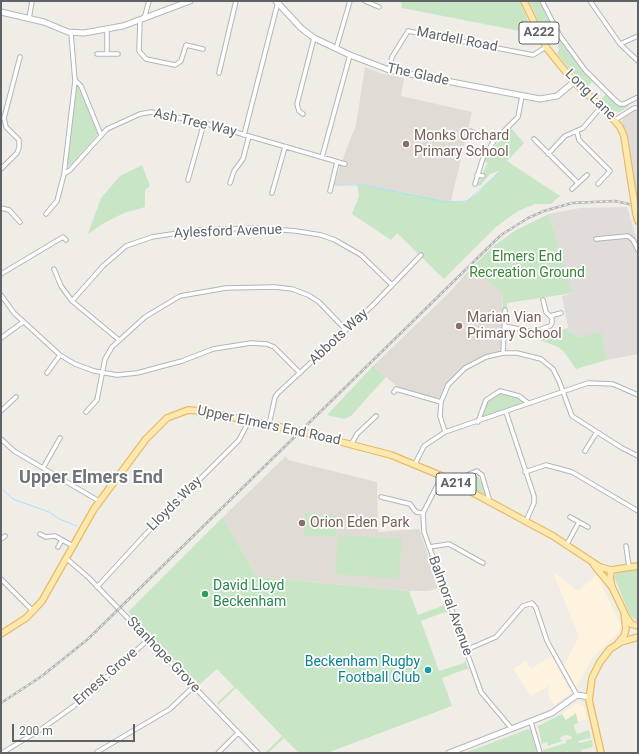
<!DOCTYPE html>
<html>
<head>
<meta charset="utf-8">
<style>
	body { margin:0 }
	#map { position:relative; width:639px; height:754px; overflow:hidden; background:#f0ede7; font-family:Roboto,sans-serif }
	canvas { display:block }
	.frame { position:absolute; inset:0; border:2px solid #5e6367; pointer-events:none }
	.scale { position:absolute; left:12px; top:724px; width:123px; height:18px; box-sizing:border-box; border:2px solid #5e6367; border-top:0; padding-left:5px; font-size:12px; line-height:14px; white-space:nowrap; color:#5e6367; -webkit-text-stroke:3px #fff; paint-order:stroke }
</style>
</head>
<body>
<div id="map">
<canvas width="639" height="754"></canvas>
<div class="frame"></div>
<div class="scale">200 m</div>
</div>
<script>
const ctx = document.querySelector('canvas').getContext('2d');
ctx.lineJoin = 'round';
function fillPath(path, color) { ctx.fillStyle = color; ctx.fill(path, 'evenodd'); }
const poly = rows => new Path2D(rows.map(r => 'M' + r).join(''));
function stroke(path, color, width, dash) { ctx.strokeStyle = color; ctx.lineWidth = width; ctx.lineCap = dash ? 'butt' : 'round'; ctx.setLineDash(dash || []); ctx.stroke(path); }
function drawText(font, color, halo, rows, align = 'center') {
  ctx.font = font + ' Roboto,sans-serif'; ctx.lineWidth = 3.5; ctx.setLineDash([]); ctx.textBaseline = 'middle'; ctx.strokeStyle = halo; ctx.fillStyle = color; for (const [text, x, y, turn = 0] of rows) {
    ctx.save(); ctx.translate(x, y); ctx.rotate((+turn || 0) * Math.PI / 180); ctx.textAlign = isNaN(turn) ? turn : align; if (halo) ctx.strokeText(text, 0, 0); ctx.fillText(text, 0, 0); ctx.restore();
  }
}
fillPath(poly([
	[553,572,578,591,597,575,603,582,601,584,621,625,617,634,593,657,576,687,564,665,579,637],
	[551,656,571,692,554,705,548,695,549,686,531,696,513,669,526,661,531,669],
	[577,703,584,706,587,719,568,724,562,714]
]), '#fdf3df');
fillPath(poly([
	[636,110,638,111,638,200,625,135,621,123,623,117],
	[627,207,638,244,638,354,607,360,601,333,580,337,569,332,562,296,573,293,549,214,580,208]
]), '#dfdcd9');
fillPath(poly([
	[365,67,383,74,404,78,401,96,472,112,451,201,357,184,334,186,341,163,356,125],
	[470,269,502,292,503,339,499,351,485,355,462,368,446,385,440,399,399,388,373,366,447,295],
	[286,456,288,460,377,482,378,532,419,529,439,588,428,591,409,591,257,577,223,517]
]), '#e0dcd5');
fillPath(poly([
	[401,1,520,1,529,23,525,32,402,8],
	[529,1,539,1,556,34,554,35,546,29,542,29],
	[560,41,583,72,593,81,586,88,557,54,559,50,558,42],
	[76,84,78,85,98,134,69,167,67,163],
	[606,94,619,106,630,105,620,112,613,111,599,101],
	[511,128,524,143,507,161,560,196,551,204,535,204,518,211,496,227,444,279,397,233,391,240,352,214,359,196,357,184,451,201,465,202,478,193,499,171,490,174,480,186,477,185,480,180,485,179,486,175,482,174,488,163,484,161,488,154],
	[142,165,150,186,145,190,145,207,124,213,104,223,88,234,101,198,120,176],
	[549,214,573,293,507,303,507,310,503,311,502,292,470,269,495,245,516,230],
	[568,328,569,332,580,337,601,332,607,360,576,369,564,352,558,347,535,338,535,336],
	[373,366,386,377,351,416,344,419,327,415],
	[500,391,519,396,528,403,478,422,486,400],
	[475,475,479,478,488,496,457,481],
	[305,513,337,515,336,537,304,535],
	[223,517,257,577,409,591,418,615,442,606,444,603,448,613,445,612,421,621,439,671,464,663,465,660,469,670,466,669,442,678,452,706,327,753,299,753,284,738,268,753,265,753,282,736,236,688,218,705,217,703,234,687,217,669,199,685,128,612],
	[338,535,402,539,399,579,335,574],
	[638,568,638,621,637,621,630,615,614,577,617,571],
	[576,713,578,723,574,724,574,727,577,734,589,730,591,738,578,741,579,743,592,740,593,747,581,750,582,753,569,753,568,751,565,753,544,753,543,750,566,743,566,740,572,739,571,736,565,735,560,738,562,741,548,746,547,742,542,744,538,726,562,714,566,720],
	[528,729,531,731,537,753,465,753]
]), '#c8e6c5');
stroke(poly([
	[337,185,365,185,444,202,467,201,501,171],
	[1,488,13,499,49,512,59,519,77,526]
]), '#abe1fc', 1);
const street = poly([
	[365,1,379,7],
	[542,1,560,36,585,70,616,101,620,104,624,104,638,97],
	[590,1,620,44,638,61],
	[29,19,32,1],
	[144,19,149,1],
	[140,20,139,51,146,59,175,65,181,61,186,45,203,49],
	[107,30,107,54],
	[620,44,638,36],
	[336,49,350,1],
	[97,54,118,54],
	[389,70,392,57,408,31,533,55,546,47],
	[219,73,236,1],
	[75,80,81,86,101,135],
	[303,114,299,111,297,104,314,38],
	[615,120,634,108,638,108],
	[470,131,494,141],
	[577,132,579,140,610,171,598,184],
	[244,135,278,2],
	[534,139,578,183],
	[548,154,565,136,583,128,601,107],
	[322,157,350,55],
	[1,169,17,153,19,148,19,140,6,127,4,118,20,57],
	[64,174,70,170,107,129,140,114,151,112,204,123,345,164],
	[477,175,483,176],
	[188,180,204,123],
	[230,183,234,171,243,159,249,136],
	[475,184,483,158,494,141,518,117,522,96],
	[572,189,587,175],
	[330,191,337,162],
	[272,193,285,147],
	[1,208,9,210,20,222],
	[46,214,57,201,64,174,75,81,71,33],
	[596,239,628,236,633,240,638,250],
	[54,269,61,286,72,301,119,340],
	[1,274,63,237,66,240],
	[1,295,14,313,60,355,75,364,94,371,117,375,137,373,182,361,213,349,251,343,267,344,274,347,300,373],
	[72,301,103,266,126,246,152,237,198,230,256,228,296,231,321,235,335,240,361,255,392,285],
	[550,316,561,313],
	[505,326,533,332,550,326,552,323,552,318,546,312,543,300],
	[1,338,23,322],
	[503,353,505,310],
	[47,373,60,355],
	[394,392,396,389,441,402],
	[1,411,16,397],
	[86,412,97,400,105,359,112,347,145,317,180,296,226,288,275,287,292,289,308,295,319,302,346,330],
	[506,412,534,496,534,503,526,521],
	[478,422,486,400,500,391,519,396,528,403],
	[269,425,275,397,278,393,373,305,421,255],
	[445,432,440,416,441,402,448,385,465,368,486,357,503,353,517,353,541,359,553,369,559,381,572,416,622,448,638,456],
	[1,439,14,451,99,501],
	[352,443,357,434,376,416],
	[585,451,597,432],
	[415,464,424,446,445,432,588,383,613,384,638,395],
	[43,468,60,438],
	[525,472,546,465,572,472,638,511],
	[442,476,423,513,424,532,481,692,512,729],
	[452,481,477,471,482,475,490,502],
	[381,497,410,504,416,512,423,513],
	[570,517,588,527],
	[40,534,46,537,55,536,73,546],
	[1,539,5,536],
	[567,544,579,522],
	[626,546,629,567],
	[58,547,62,540],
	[429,547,449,544,483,563],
	[66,558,89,578,258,753],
	[1,579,33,611],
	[97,587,156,523,239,440,249,421],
	[466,650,496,637,523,606,532,603,536,608,547,641,577,695],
	[531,722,540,753],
	[97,752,170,709,194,686],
	[2,753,43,728,74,706,149,639],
	[218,753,238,733]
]);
const secondary = poly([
	[276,1,301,28,314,38,350,55,389,70,540,99,557,96,574,82],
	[1,12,44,22,68,32,84,33,123,26,190,1],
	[449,753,552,713,577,695,589,697]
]);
const primary = poly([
	[524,1,546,47,553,56,574,82,609,114,620,127,624,136,633,194],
	[636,214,638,221],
	[594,565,612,587,624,612,626,629,624,636,618,643],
	[611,570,610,578,612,587],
	[626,616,631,624,638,626],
	[1,634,26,618,42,601,94,509,146,439,167,418,188,410,202,411,295,430,391,455,442,476,553,536,600,567,611,570,638,566],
	[601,753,589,700,592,678,600,662,610,649,621,642,638,637]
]);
stroke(street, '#b2b5b9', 5.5);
stroke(secondary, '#b3b7bb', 7);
stroke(primary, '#edb963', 8);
stroke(street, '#fff', 3.5);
stroke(secondary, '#fff', 5);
stroke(primary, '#fce9b0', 5.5);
const rail = poly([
	[1,703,42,676,88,639,501,235,528,218,544,211,572,203,615,201,638,206]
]);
stroke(rail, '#b5b6b7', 2.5);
stroke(rail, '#fff', 1, [3]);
const primaryBridge = poly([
	[633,194,636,214]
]);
stroke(primaryBridge, '#edb963', 8, []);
stroke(primaryBridge, '#fce9b0', 5.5);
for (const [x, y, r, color] of [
	[406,144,4,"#8d6e63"],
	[459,326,4,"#8d6e63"],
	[302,523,4,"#8d6e63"],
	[205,594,4,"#2e9e5b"],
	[428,670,4,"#0f9aa8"]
]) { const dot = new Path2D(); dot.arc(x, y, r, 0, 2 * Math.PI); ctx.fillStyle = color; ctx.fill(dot); stroke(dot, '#fff', 1.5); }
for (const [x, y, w] of [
	[539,33,40],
	[456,484,40]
]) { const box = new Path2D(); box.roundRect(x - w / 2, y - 11, w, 22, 3); ctx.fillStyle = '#fff'; ctx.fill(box); stroke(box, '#5e6367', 1); }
drawText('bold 13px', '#5e6367', null, [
	["A222",539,33],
	["A214",456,484]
]);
drawText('14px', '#5e6367', '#fff', [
	["Mardell Road",457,40,11],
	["The Glade",418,75,12],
	["Long Lane",590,95,45],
	["Ash Tree Way",195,123,13],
	["Aylesford Avenue",228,232,-2],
	["Abbots Way",339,337,-43],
	["Upper Elmers End Road",269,426,12],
	["Lloyds Way",175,504,-45],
	["Balmoral Avenue",450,606,70],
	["Stanhope Grove",163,655,46],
	["Ernest Grove",106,677,-41]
]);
drawText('14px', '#785e54', '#fff', [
	["Monks Orchard",414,136],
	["Primary School",414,152],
	["Marian Vian",467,318],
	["Primary School",467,334],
	["Orion Eden Park",310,523]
], 'left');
drawText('14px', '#3c8438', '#fff', [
	["Elmers End",527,257],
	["Recreation Ground",527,273]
]);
drawText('14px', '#27864d', '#fff', [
	["David Lloyd",213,586],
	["Beckenham",213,602]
], 'left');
drawText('14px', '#0d838f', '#fff', [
	["Beckenham Rugby",420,662],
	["Football Club",420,678]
], 'right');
drawText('bold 18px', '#707579', '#fff', [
	["Upper Elmers End",91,478]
]);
</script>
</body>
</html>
